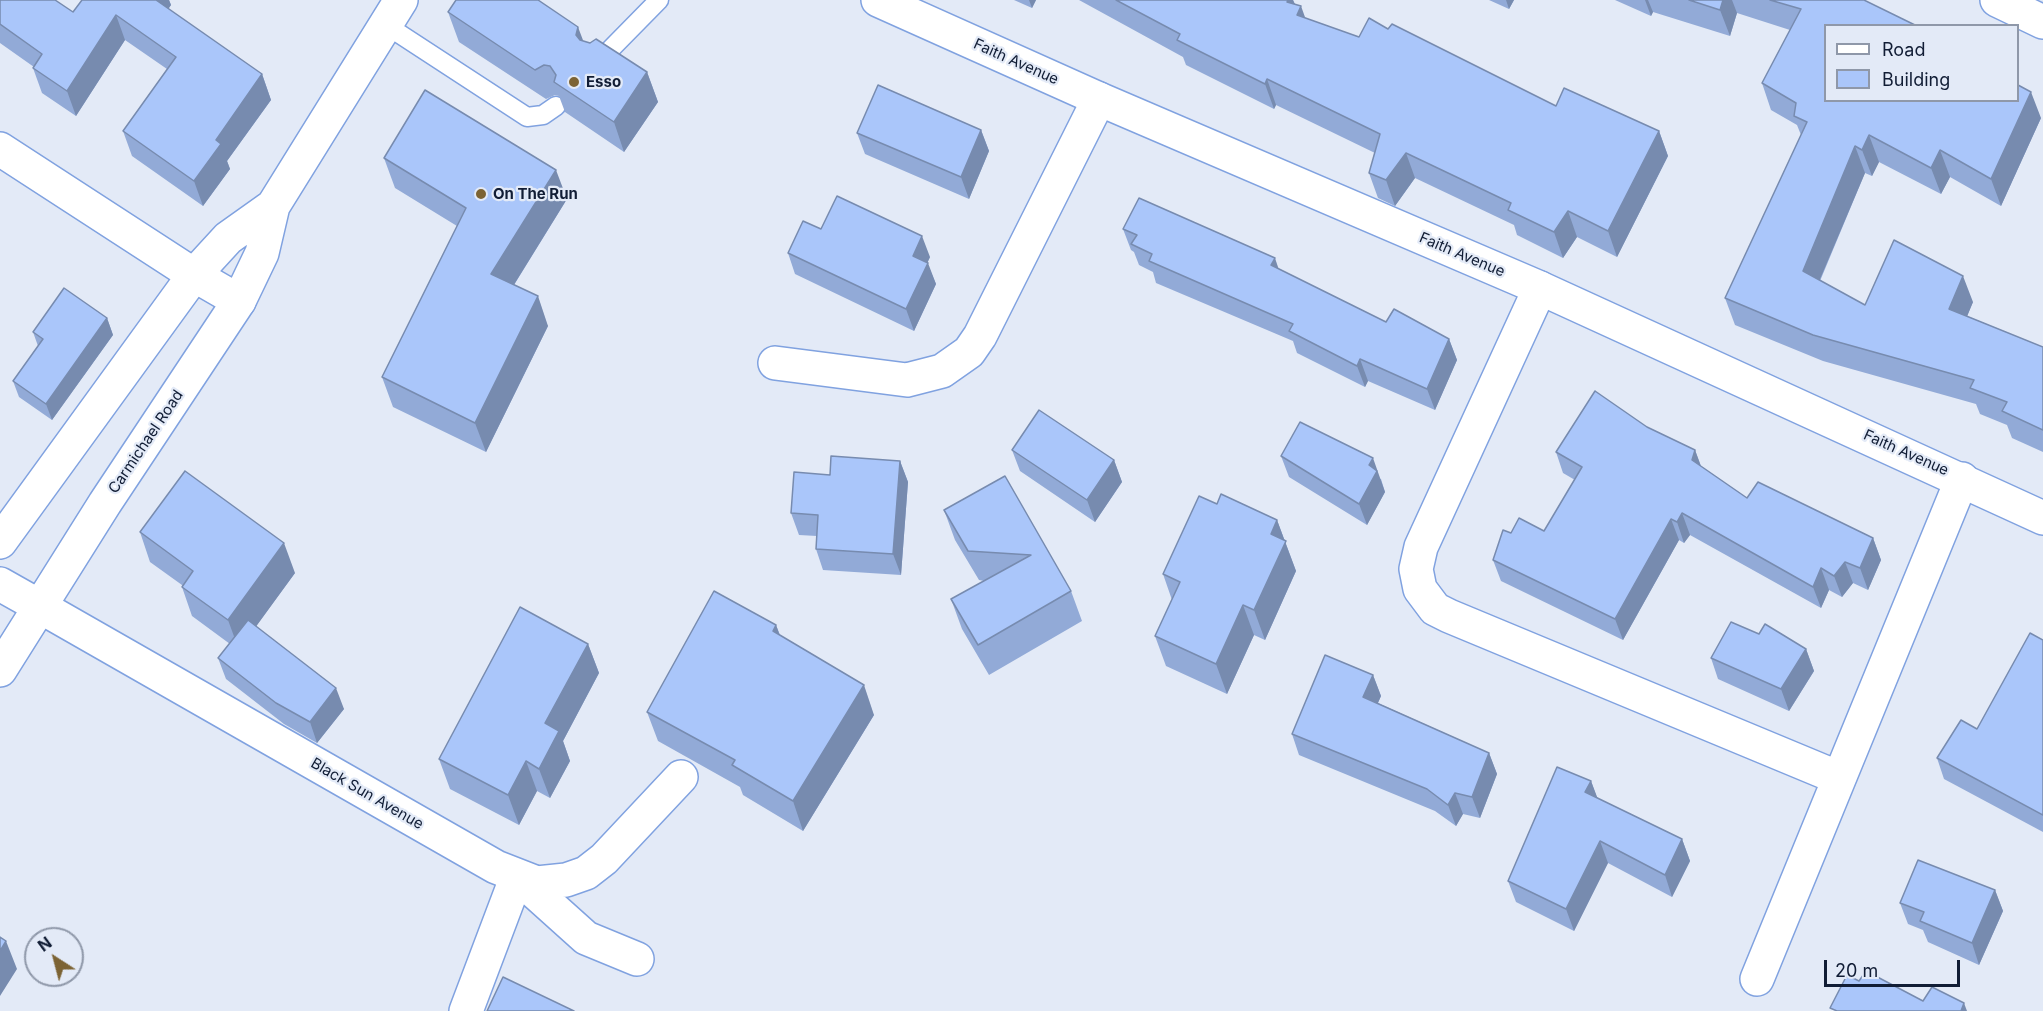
<!DOCTYPE html>
<html>
<head>
<meta charset="utf-8">
<style>
	body { margin:0 }
	#map { position:relative; width:2043px; height:1011px; overflow:hidden; background:#e3eaf7; font-family:Inter,sans-serif }
	canvas { display:block }
	.legend { position:absolute; left:1824px; top:24px; width:195px; height:78px; box-sizing:border-box; background:#e3eaf7; border:2px solid #8f98a9; margin:0; padding:8px 10px; list-style:none; font-size:18px; color:#111d35 }
	.legend li { display:flex; align-items:center; gap:12px; height:30px }
	.legend b { width:30px; border:2px solid #8f98a9 }
	.north { position:absolute; left:24px; top:927px; width:60px; height:60px; box-sizing:border-box; background:#e3eaf7; border:2px solid #8f98a9; border-radius:50%; rotate:324deg; font-size:16px; font-weight:700; line-height:24px; text-align:center; color:#111d35 }
	.north::after { content:''; display:block; margin:auto; width:21px; height:27px; background:#7c6334; clip-path:polygon(50% 0,100% 100%,50% 72%,0 100%) }
	.scale { position:absolute; left:1824px; top:960px; width:136px; height:27px; box-sizing:border-box; border:3px solid #111d35; border-top:0; padding-left:8px; font-size:18px; line-height:21px; white-space:nowrap; color:#111d35; -webkit-text-stroke:4px #e3eaf7; paint-order:stroke }
</style>
</head>
<body>
<div id="map">
<canvas width="2043" height="1011"></canvas>
<ul class="legend">
<li><b style="height:8px;background:#fff"></b>Road</li>
<li><b style="height:16px;background:#aac6fa"></b>Building</li>
</ul>
<div class="north">N</div>
<div class="scale">20 m</div>
</div>
<script>
const ctx = document.querySelector('canvas').getContext('2d');
ctx.lineJoin = 'round';
const poly = rows => new Path2D(rows.map(r => 'M' + r).join(''));
function stroke(path, color, width, dash) { ctx.strokeStyle = color; ctx.lineWidth = width; ctx.lineCap = dash ? 'butt' : 'round'; ctx.setLineDash(dash || []); ctx.stroke(path); }
function fillPath(path, color) { ctx.fillStyle = color; ctx.fill(path, 'evenodd'); }
function drawText(font, color, halo, rows, align = 'center') {
  ctx.font = font + ' Inter,sans-serif'; ctx.lineWidth = 4.5; ctx.setLineDash([]); ctx.textBaseline = 'middle'; ctx.strokeStyle = halo; ctx.fillStyle = color; for (const [text, x, y, turn = 0] of rows) {
    ctx.save(); ctx.translate(x, y); ctx.rotate((+turn || 0) * Math.PI / 180); ctx.textAlign = isNaN(turn) ? turn : align; if (halo) ctx.strokeText(text, 0, 0); ctx.fillText(text, 0, 0); ctx.restore();
  }
}
const service = poly([
	[386,25,527,117,543,115,556,106],
	[598,62,659,0]
]);
const minor = poly([
	[1997,0,2043,22],
	[0,149,194,275,239,301],
	[1540,288,1421,547,1416,569,1420,589,1435,609,1449,616,1839,778],
	[775,363,907,380,942,371,969,352,980,336,1099,99],
	[39,606,496,867,537,883,566,880,586,873,604,859,681,777],
	[1757,979,1962,479],
	[466,1011,517,876,586,938,637,959]
]);
const tertiary = poly([
	[878,0,1099,99,1540,288,2043,518]
]);
const primary = poly([
	[0,542,194,275,228,238,273,206],
	[0,584,39,606],
	[0,670,105,503,239,301,262,253,273,206,401,0]
]);
stroke(service, '#80a2e0', 21);
stroke(minor, '#80a2e0', 36);
stroke(tertiary, '#80a2e0', 36);
stroke(primary, '#80a2e0', 36);
stroke(service, '#fff', 18);
stroke(minor, '#fff', 33);
stroke(tertiary, '#fff', 33);
stroke(primary, '#fff', 33);
fillPath(poly([
	[0,0,73,12,82,0,169,0,171,5,168,9,262,74,271,100,227,161,230,169,203,206,132,156,123,131,167,69,125,40,76,116,42,93,33,68,34,67,0,43],
	[1014,0,1036,0,1032,8],
	[1079,0,1293,0,1295,4,1305,18,1359,37,1388,29,1556,106,1659,131,1668,156,1617,257,1577,237,1563,258,1517,235,1514,225,1415,178,1395,206,1378,198,1369,173,1375,153,1276,105,1274,109,1186,65,1183,57],
	[1489,0,1514,0,1509,9],
	[1615,0,1864,0,1826,26,2041,118,2001,206,1950,177,1941,194,1879,162,1872,176,1865,173,1820,281,1865,305,1973,302,1967,316,2043,347,2043,452,2012,438,2007,425,1980,414,1976,404,1823,361,1735,325,1725,298,1801,135,1797,125,1771,110,1762,83,1790,30,1737,13,1730,36,1653,12,1651,16],
	[448,12,583,41,647,72,658,102,624,152,565,112,559,96,555,95,546,99,459,42],
	[981,130,989,151,969,199,865,154,857,133],
	[384,158,567,199,514,285,548,326,486,452,393,407,382,377,457,226,395,188],
	[1123,229,1279,269,1386,322,1449,339,1457,360,1435,410,1368,381,1365,387,1297,353,1293,341,1156,283,1153,272,1139,265,1134,252,1131,250],
	[788,253,930,257,927,263,936,284,914,331,795,274],
	[107,318,113,335,52,420,19,397,13,381,38,346,33,332],
	[1647,427,1695,450,1701,466,1747,498,1873,538,1881,560,1868,590,1853,583,1842,597,1829,590,1821,608,1690,535,1684,543,1679,540,1623,640,1501,581,1493,560,1511,533,1544,531,1575,480,1563,473,1556,452],
	[1012,450,1114,460,1122,482,1095,522,1020,471],
	[1281,456,1381,479,1385,492,1367,525,1289,477],
	[900,461,908,482,901,575,823,570,816,549,817,536,799,535,791,513,830,475],
	[1005,476,1071,591,1082,621,989,675,962,629,951,599,984,581,979,580,955,540,944,510],
	[1217,504,1277,520,1296,571,1265,640,1254,635,1227,694,1166,666,1155,636,1172,600,1163,574],
	[140,532,295,573,256,626,344,709,317,743,284,724,226,679,218,658,230,644,192,616,182,587,182,585,150,562],
	[776,625,780,635,874,715,803,831,743,795,740,787,658,741,647,712],
	[1759,634,1806,649,1814,671,1789,711,1718,679,1711,658],
	[2043,640,2043,832,1944,779,1937,758,1977,729],
	[588,644,599,673,563,741,570,761,550,798,537,791,519,825,450,789,439,759],
	[1373,675,1381,696,1378,703,1489,753,1497,774,1480,818,1463,814,1456,826,1435,811,1299,755,1292,734],
	[1591,781,1597,798,1682,839,1690,861,1672,897,1608,863,1574,931,1516,902,1508,881],
	[1995,890,2003,911,1979,965,1928,942,1923,930,1908,924,1900,903]
]), '#92aad7');
fillPath(poly([
	[152,0,169,0,171,5,160,21],
	[1029,0,1036,0,1032,8],
	[1288,0,1293,0,1298,12,1301,6,1310,31,1287,2],
	[1506,0,1514,0,1509,9],
	[1645,0,1648,0,1653,12,1651,16],
	[1723,0,1732,0,1737,13,1730,36,1720,10],
	[116,15,125,40,76,116,67,91],
	[578,27,589,56,576,35],
	[647,72,658,102,624,152,614,122],
	[262,74,271,100,227,161,230,169,203,206,194,181,216,140],
	[1267,79,1276,105,1274,109,1265,84],
	[2031,92,2041,118,2001,206,1991,179],
	[981,130,989,151,969,199,961,177],
	[1659,131,1668,156,1617,257,1608,231],
	[1869,135,1879,162,1872,176,1862,150],
	[1855,146,1865,173,1812,298,1803,271],
	[1940,150,1950,177,1941,194,1931,168],
	[1406,153,1415,178,1395,206,1386,180],
	[556,170,567,199,502,304,491,274],
	[1568,211,1577,237,1563,258,1554,232],
	[922,236,930,257,921,277,913,256],
	[1275,258,1282,279,1271,265],
	[928,263,936,284,914,331,906,309],
	[1963,276,1973,302,1959,336,1949,309],
	[538,296,548,326,486,452,475,423],
	[107,318,113,335,52,420,46,404],
	[1449,339,1457,360,1435,410,1427,389],
	[1360,359,1368,381,1365,387,1357,366],
	[1695,450,1703,472,1692,460],
	[1373,458,1385,492,1367,525,1359,504,1369,465],
	[1114,460,1122,482,1095,522,1087,500],
	[900,461,908,482,901,575,893,554],
	[1682,513,1690,535,1684,543,1677,522],
	[1671,519,1679,540,1623,640,1615,619],
	[1277,520,1296,571,1265,640,1254,610,1271,534],
	[1873,538,1881,560,1868,590,1860,568],
	[284,543,295,573,239,650,228,620],
	[1845,562,1853,583,1842,597,1834,576],
	[1821,568,1829,590,1821,608,1813,587],
	[1243,605,1254,635,1227,694,1216,664],
	[776,625,787,655,773,631],
	[588,644,599,673,563,741,570,761,550,798,539,769,545,723],
	[1806,649,1814,671,1789,711,1781,689],
	[1373,675,1381,696,1371,718,1363,697],
	[864,685,874,715,803,831,793,801],
	[336,688,344,709,317,743,310,722],
	[1489,753,1497,774,1480,818,1472,797],
	[526,761,537,791,519,825,508,795],
	[1591,781,1599,802,1585,792],
	[1455,793,1463,814,1456,826,1448,805],
	[1682,839,1690,861,1672,897,1665,875],
	[1600,841,1608,863,1574,931,1566,909],
	[1995,890,2003,911,1979,965,1972,943],
	[6,941,17,969,0,996,0,951],
	[1964,1003,1967,1011,1961,1011]
]), '#778baf');
const building = poly([
	[0,0,55,0,73,12,82,0,156,0,262,74,216,140,221,144,194,181,123,131,176,57,116,15,67,91,33,68,42,54,0,24,0,0],
	[456,0,538,0,578,27,576,35,580,40,590,43,596,39,647,72,614,122,554,82,556,75,550,66,544,65,535,70,448,12,456,0],
	[1116,0,1288,0,1287,2,1301,6,1297,15,1359,37,1369,18,1388,29,1392,24,1556,106,1564,88,1659,131,1608,231,1568,211,1554,232,1508,210,1511,203,1406,153,1386,180,1369,173,1380,134,1267,79,1265,84,1177,40,1180,34,1116,0],
	[1689,0,1723,0,1720,10,1689,0],
	[1770,0,1864,0,1917,26,1826,26,1826,100,2018,100,2018,85,2031,92,1991,179,1940,150,1931,168,1869,135,1862,150,1855,146,1803,271,1865,305,1894,240,1963,276,1949,309,2043,347,2043,430,2002,411,2007,402,1970,388,1974,380,1813,335,1725,298,1807,122,1794,116,1796,103,1762,83,1801,9,1770,0],
	[878,85,981,130,961,177,857,133,878,85],
	[425,90,556,170,491,274,538,296,475,423,382,377,466,208,384,158,425,90],
	[837,196,922,236,913,256,928,263,906,309,788,253,803,221,821,229,837,196],
	[1139,198,1275,258,1271,265,1386,322,1394,309,1449,339,1427,389,1360,359,1357,366,1289,331,1293,324,1149,261,1152,254,1131,244,1137,235,1123,229,1139,198],
	[64,288,107,318,46,404,13,381,43,339,33,332,64,288],
	[1595,391,1647,427,1695,450,1692,460,1747,498,1758,482,1873,538,1860,568,1845,562,1834,576,1821,568,1813,587,1682,513,1677,522,1671,519,1615,619,1493,560,1503,530,1511,533,1519,518,1544,531,1582,467,1556,452,1595,391],
	[1039,410,1114,460,1087,500,1012,450,1039,410],
	[1300,422,1373,458,1369,465,1377,471,1359,504,1281,456,1300,422],
	[831,456,900,461,893,554,816,549,818,515,791,513,794,472,830,475,831,456],
	[185,471,284,543,228,620,182,587,193,571,140,532,185,471],
	[1005,476,1071,591,978,645,951,599,1031,555,968,551,944,510,1005,476],
	[1221,494,1277,520,1271,534,1286,541,1254,610,1243,605,1216,664,1155,636,1180,582,1163,574,1199,496,1217,504,1221,494],
	[714,591,776,625,773,631,864,685,793,801,732,765,735,760,647,712,714,591],
	[520,607,588,644,545,723,559,731,539,769,526,761,508,795,439,759,520,607],
	[248,620,336,688,310,722,276,703,218,658,248,620],
	[1731,622,1759,634,1765,624,1806,649,1781,689,1711,658,1731,622],
	[2030,633,2043,640,2043,815,1937,758,1961,720,1977,729,2030,633],
	[1325,655,1373,675,1363,697,1489,753,1472,797,1455,793,1448,805,1427,789,1292,734,1325,655],
	[1557,767,1591,781,1585,792,1682,839,1665,875,1600,841,1566,909,1508,881,1557,767],
	[1918,860,1995,890,1972,943,1920,921,1924,912,1900,903,1918,860],
	[0,937,6,941,0,951,0,937],
	[1866,971,1923,1001,1932,987,1964,1003,1961,1011,1837,1011,1830,1008,1847,975,1859,981,1866,971],
	[503,977,574,1011,487,1011,503,977]
]);
fillPath(building, '#aac6fa');
stroke(building, '#778baf', 1.5);
for (const [x, y, r, color] of [
	[574,82,6,"#7c6334"],
	[481,194,6,"#7c6334"]
]) { const dot = new Path2D(); dot.arc(x, y, r, 0, 2 * Math.PI); ctx.fillStyle = color; ctx.fill(dot); stroke(dot, '#e3eaf7', 2); }
drawText('15px', '#111d35', '#e3eaf7', [
	["Faith Avenue",1016,62,24],
	["Faith Avenue",1462,255,23],
	["Carmichael Road",146,442,-56],
	["Faith Avenue",1906,453,24],
	["Black Sun Avenue",367,794,30]
]);
drawText('bold 15px', '#111d35', '#e3eaf7', [
	["Esso",586,82],
	["On The Run",493,194]
], 'left');
</script>
</body>
</html>
